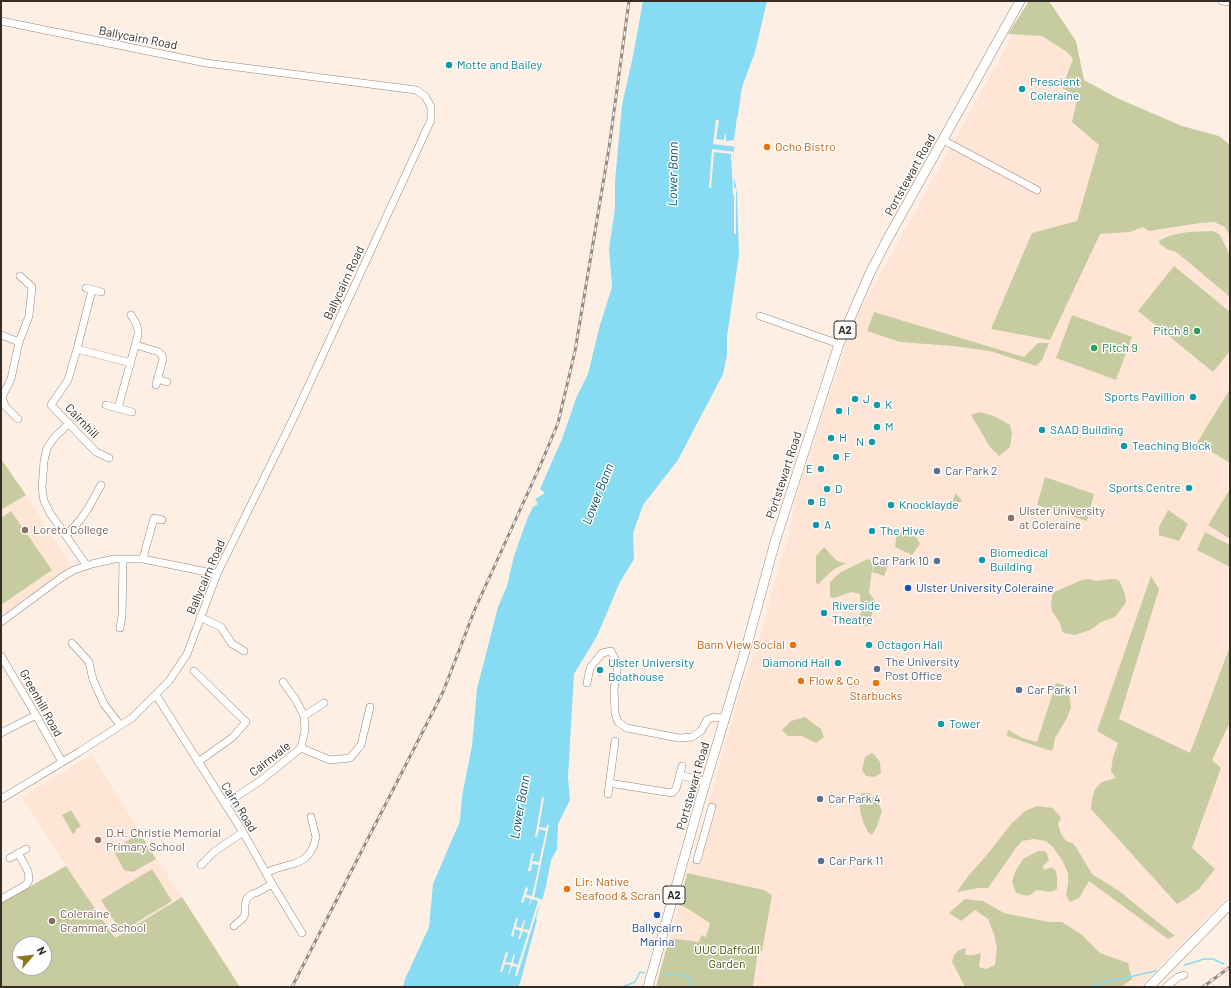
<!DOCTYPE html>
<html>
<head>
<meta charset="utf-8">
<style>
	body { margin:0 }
	#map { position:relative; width:1231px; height:988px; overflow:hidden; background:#feefe5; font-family:Barlow,sans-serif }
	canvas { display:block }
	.frame { position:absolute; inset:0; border:2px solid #352c26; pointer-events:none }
	.north { position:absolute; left:12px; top:936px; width:40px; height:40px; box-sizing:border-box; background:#fff; border:1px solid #aeaba8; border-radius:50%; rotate:62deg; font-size:11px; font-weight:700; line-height:16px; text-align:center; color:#352c26 }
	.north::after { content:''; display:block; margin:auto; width:14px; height:18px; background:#8e761a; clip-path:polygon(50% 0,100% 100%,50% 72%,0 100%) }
</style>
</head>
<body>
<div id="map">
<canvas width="1231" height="988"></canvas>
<div class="frame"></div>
<div class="north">N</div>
</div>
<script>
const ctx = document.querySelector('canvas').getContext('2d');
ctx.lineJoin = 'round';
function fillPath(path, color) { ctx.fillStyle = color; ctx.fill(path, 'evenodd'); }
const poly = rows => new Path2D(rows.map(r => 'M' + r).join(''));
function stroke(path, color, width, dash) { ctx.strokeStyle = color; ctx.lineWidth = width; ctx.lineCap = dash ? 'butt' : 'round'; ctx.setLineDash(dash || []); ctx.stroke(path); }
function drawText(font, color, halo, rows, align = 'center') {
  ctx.font = font + ' Barlow,sans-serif'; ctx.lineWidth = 3; ctx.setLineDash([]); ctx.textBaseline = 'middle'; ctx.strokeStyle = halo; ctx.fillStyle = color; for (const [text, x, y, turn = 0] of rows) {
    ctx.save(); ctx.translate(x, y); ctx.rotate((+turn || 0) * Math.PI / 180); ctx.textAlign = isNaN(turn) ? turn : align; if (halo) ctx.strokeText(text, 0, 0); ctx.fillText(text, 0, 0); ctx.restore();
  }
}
fillPath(poly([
	[1023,17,1074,54,1075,84,1230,177,1230,894,1139,987,656,987,740,693,761,634,781,559,789,536,795,500,851,330,862,307],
	[1,459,26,495,71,566,1,616],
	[92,755,155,856,240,987,1,987,1,903,66,866,22,797],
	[20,944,44,944,44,968,20,968]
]), '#ffe5d5');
fillPath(poly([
	[1029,1,1049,1,1076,41,1084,80,1117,98,1182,126,1219,136,1230,145,1230,236,1225,227,1214,222,1200,223,1149,231,1143,227,1130,232,1100,234,1050,340,991,329,1032,233,1077,221,1099,145,1072,122,1078,96,1062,88,1073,59,1067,52,1042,36,1008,34],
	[1213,231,1220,235,1230,256,1230,297,1181,256,1176,252,1167,249,1160,244,1159,242,1160,240,1172,235,1188,232],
	[1174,266,1230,312,1230,351,1213,372,1138,311],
	[874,312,1024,357,1038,343,1049,343,1042,360,1036,366,990,351,953,346,900,342,867,331],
	[1072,315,1132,337,1116,380,1056,358],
	[1230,389,1230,463,1197,443],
	[980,412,994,416,1010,425,1012,434,1010,447,999,456,990,447,971,415],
	[1,459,26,495,1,510],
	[1045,477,1094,494,1087,521,1037,505],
	[1230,489,1230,539,1208,525],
	[956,493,962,501,949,509],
	[1168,510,1188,524,1179,541,1159,535,1159,527],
	[11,511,52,570,1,605,1,518],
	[897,532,907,532,917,538,920,544,912,555,895,547],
	[1205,532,1230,545,1230,567,1197,550],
	[824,547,837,561,846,563,833,570,817,585,816,581,816,556],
	[868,559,873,562,869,593,875,601,869,626,856,625,861,612,860,594,851,592,834,598,830,597,830,582,841,572],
	[875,562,888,566,884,576,872,572],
	[1151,576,1159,589,1119,719,1190,753,1230,646,1230,722,1212,760,1221,768,1192,848,1215,869,1199,889,1187,898,1177,904,1091,809,1092,799,1095,789,1102,782,1116,778,1111,771,1113,757,1118,743,1097,731],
	[1089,579,1097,581,1110,579,1116,579,1120,582,1124,592,1126,600,1125,604,1115,617,1101,622,1090,630,1075,635,1064,633,1062,631,1060,623,1052,611,1051,604,1052,596,1054,592,1082,580],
	[1056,683,1068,686,1071,707,1067,718,1055,738,1053,749,1051,751,1007,736,1008,730,1022,738,1037,742],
	[805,717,821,729,824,737,816,743,802,736,788,736,782,730,791,721],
	[873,753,880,762,881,773,874,777,866,776,862,770,865,757,870,754],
	[862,793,869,793,877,800,882,811,877,826,872,835,868,832,863,822,860,810,859,798],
	[1037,806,1053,808,1061,818,1058,824,1061,834,1066,841,1072,843,1076,847,1092,874,1119,891,1175,936,1168,939,1089,881,1079,898,1070,902,1066,895,1068,884,1068,873,1062,860,1052,846,1046,841,1034,839,1022,841,1016,848,988,888,978,888,957,892,969,875,985,857,1012,823,1025,811],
	[71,810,81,826,75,830,76,832,73,834,62,815],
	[140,833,156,859,133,872,124,870,113,850],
	[1038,851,1045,851,1047,854,1049,860,1043,866,1044,870,1052,867,1056,871,1057,878,1057,889,1051,892,1036,890,1032,894,1027,896,1016,893,1012,882,1015,872,1023,859],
	[66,866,115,938,182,897,240,987,1,987,1,903],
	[20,944,44,944,44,968,20,968],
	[152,869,172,901,121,932,101,900],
	[687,873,764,890,772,895,762,951,758,951,753,987,656,987,669,938,699,942,701,935,706,937,710,923,685,907,679,905],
	[965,899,983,901,1004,913,1049,922,1062,922,1082,935,1100,953,1128,963,1132,979,1122,987,965,987,952,962,954,955,959,950,966,948,965,955,973,955,981,953,979,967,986,969,995,965,997,948,994,934,988,919,975,910,961,921,949,913]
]), '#c6cca0');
fillPath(poly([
	[643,1,767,1,755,52,742,87,738,115,732,170,737,191,739,255,727,336,727,355,723,374,678,460,643,505,633,533,634,559,620,582,597,636,574,674,568,777,570,800,558,824,557,849,551,860,546,886,520,983,518,987,403,987,405,979,429,927,433,884,460,821,462,796,472,746,477,689,498,607,507,586,514,556,527,519,533,507,538,504,535,499,545,493,540,489,562,439,577,396,588,374,600,325,612,287,609,249,615,208,615,181,622,105,633,56]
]), '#87dcf3');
fillPath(poly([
	[737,117,739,117,737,147,713,144,716,120,719,120,716,139,724,140,725,133,726,134,726,141,734,140],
	[712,149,736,152,736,154,733,154,734,187,736,189,739,189,739,191,736,191,736,234,734,234,734,195,733,194,731,154,714,152,711,188,709,188],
	[542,797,544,798,539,827,546,828,547,825,549,825,534,897,543,900,539,920,536,919,540,902,517,976,515,976,517,967,512,966,509,974,508,974,511,965,505,964,502,972,500,972,506,952,508,953,505,962,511,963,514,954,515,955,513,963,518,965,528,933,523,931,520,939,518,939,521,931,515,929,513,937,511,936,516,918,518,918,516,927,521,928,524,920,525,920,523,929,529,930,538,901,532,899,530,905,529,905,531,899,525,897,523,903,521,902,526,887,528,888,526,895,532,896,539,865,532,864,531,871,528,871,532,853,534,853,532,861,539,862,546,831,539,829,537,837,535,837]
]), '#feefe5');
stroke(poly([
	[1185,965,1204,959,1213,959,1224,964],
	[665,975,682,975,689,977,691,987],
	[574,987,576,987],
	[622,987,635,982,640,972,645,973],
	[1091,987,1101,983,1156,971]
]), '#87dcf3', 1.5);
const minor = poly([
	[1222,1,1230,2],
	[1,21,206,63,416,90,425,96,431,107,431,120,295,415,217,574,187,654,169,681,132,718,79,752,1,799],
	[943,140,1037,190],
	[86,288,101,292],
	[92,290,77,349,68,380,51,405,96,452,109,458],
	[760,316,839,344],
	[1,335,19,342,11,379,2,397,5,406,18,419],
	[19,342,29,316,32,287,20,276],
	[136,345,159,352,162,355,163,359,156,385],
	[77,349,131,363],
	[157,379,167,382],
	[106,405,132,412],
	[118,408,138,335,138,330,136,323,131,315],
	[69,423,54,438,47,448,44,461,42,488,44,501,50,513,87,566],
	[66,536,80,520,89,507,101,485],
	[143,559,146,547,154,518,162,520],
	[200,617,221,627,232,644,244,651],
	[1,622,62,577,74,570,92,564,114,559,143,559,217,574],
	[120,628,122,616,123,559],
	[72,643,89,662,93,680,104,704,120,725],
	[1,656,36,715,62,762],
	[194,671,246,722,233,737,198,762],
	[587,683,590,668,602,653,611,651,618,665,614,689,615,713,618,722,627,728,679,738,692,737,701,731,707,720,714,717,725,719],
	[156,695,243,832,271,882,302,933],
	[304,716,324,703],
	[1,733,36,715],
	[301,748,330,760,350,758,361,745,370,707],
	[680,775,706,782],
	[609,783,672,793,676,789,682,766],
	[608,794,615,741],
	[225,804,260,781,301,748,305,730,304,716,296,700,283,682],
	[10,858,26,849],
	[697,860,712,807],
	[201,865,214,852,243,832],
	[266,873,275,869,296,863,304,859,310,853,314,845,316,837,311,817],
	[1,899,26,885,29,880,28,871,18,853],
	[234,926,243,918,245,914,245,905,247,898,252,894,258,892,272,884],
	[1166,987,1178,977,1184,975]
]);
const major = poly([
	[648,987,700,801,748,641,775,542,839,344,870,273,887,240,1020,1],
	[1149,987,1230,904]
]);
stroke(minor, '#998375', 8);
stroke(major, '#998375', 10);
stroke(minor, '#fff', 7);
stroke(major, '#fff', 9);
const rail = poly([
	[292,987,443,692,475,609,540,466,558,423,575,351,609,148,629,1],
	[1203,987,1230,967]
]);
stroke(rail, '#978b83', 3);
stroke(rail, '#fff', 1.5, [4.5]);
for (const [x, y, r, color] of [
	[449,65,4,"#0f9aa8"],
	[1022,89,4,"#0f9aa8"],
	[767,147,4,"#e8710a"],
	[1197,331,4,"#2e9e5b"],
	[1094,348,4,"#2e9e5b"],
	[1193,397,4,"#0f9aa8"],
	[855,399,4,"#0f9aa8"],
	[877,405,4,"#0f9aa8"],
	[839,411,4,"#0f9aa8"],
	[877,427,4,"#0f9aa8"],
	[1042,430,4,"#0f9aa8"],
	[831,438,4,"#0f9aa8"],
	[872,442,4,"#0f9aa8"],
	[1124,446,4,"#0f9aa8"],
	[836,457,4,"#0f9aa8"],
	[821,469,4,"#0f9aa8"],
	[937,471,4,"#5c6f8a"],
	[1189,488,4,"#0f9aa8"],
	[827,489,4,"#0f9aa8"],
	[811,502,4,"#0f9aa8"],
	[891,505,4,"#0f9aa8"],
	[1011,518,4,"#8d6e63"],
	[816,525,4,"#0f9aa8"],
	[25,530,4,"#8d6e63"],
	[872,531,4,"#0f9aa8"],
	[982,560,4,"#0f9aa8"],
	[937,561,4,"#5c6f8a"],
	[908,588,4,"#1a4fb4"],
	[824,613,4,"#0f9aa8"],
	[793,645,4,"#e8710a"],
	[869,645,4,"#0f9aa8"],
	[838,663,4,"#0f9aa8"],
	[877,669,4,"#5c6f8a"],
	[600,670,4,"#0f9aa8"],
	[801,681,4,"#e8710a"],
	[876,683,4,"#e8710a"],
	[1019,690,4,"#5c6f8a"],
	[941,724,4,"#0f9aa8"],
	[820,799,4,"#5c6f8a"],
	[98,840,4,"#8d6e63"],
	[821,861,4,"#5c6f8a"],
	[567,889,4,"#e8710a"],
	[657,915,4,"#1a4fb4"],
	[52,921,4,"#8d6e63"]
]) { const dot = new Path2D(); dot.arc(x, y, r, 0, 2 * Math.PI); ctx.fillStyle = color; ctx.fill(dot); stroke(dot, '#fff', 1.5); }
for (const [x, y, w] of [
	[845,330,22],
	[674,895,22]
]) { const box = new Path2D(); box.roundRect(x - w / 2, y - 9, w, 18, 3); ctx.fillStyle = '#fff'; ctx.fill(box); stroke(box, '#352c26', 1); }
drawText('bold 11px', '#352c26', null, [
	["A2",845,330],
	["A2",674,895]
]);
drawText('12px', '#352c26', '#fff', [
	["Ballycairn Road",138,38,11],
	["Portstewart Road",910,175,-61],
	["Ballycairn Road",344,283,-65],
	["Cairnhill",82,421,46],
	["Portstewart Road",784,475,-72],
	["Ballycairn Road",206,577,-67],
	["Greenhill Road",41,703,61],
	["Cairnvale",270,759,-38],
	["Portstewart Road",693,786,-74],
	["Cairn Road",239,807,58]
]);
drawText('12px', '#0d838f', '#fff', [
	["Motte and Bailey",457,65],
	["Prescient",1030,82],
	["Coleraine",1030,96],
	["Sports Pavillion",1185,397,"right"],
	["J",863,399],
	["K",885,405],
	["I",847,411],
	["M",885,427],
	["SAAD Building",1050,430],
	["H",839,438],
	["N",864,442,"right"],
	["Teaching Block",1132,446],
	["F",844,457],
	["E",813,469,"right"],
	["Sports Centre",1181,488,"right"],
	["D",835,489],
	["B",819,502],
	["Knocklayde",899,505],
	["A",824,525],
	["The Hive",880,531],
	["Biomedical",990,553],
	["Building",990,567],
	["Riverside",832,606],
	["Theatre",832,620],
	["Octagon Hall",877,645],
	["Ulster University",608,663],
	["Boathouse",608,677],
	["Diamond Hall",830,663,"right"],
	["Tower",949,724]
], 'left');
drawText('12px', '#c56008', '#fff', [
	["Ocho Bistro",775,147],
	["Bann View Social",785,645,"right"],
	["Flow & Co",809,681],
	["Starbucks",876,696,"center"],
	["Lir: Native",575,882],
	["Seafood & Scran",575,896]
], 'left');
drawText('12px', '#27864d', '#fff', [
	["Pitch 8",1189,331],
	["Pitch 9",1102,348,"left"]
], 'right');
drawText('12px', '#4e5e75', '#fff', [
	["Car Park 2",945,471],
	["Car Park 10",929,561,"right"],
	["The University",885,662],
	["Post Office",885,676],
	["Car Park 1",1027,690],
	["Car Park 4",828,799],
	["Car Park 11",829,861]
], 'left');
drawText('12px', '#785e54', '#fff', [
	["Ulster University",1019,511],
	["at Coleraine",1019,525],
	["Loreto College",33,530],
	["D.H. Christie Memorial",106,833],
	["Primary School",106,847],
	["Coleraine",60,914],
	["Grammar School",60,928]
], 'left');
drawText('12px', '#164399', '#fff', [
	["Ulster University Coleraine",916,588],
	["Ballycairn",657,928,"center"],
	["Marina",657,942,"center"]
], 'left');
drawText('12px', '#4e5302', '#fff', [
	["UUC Daffodil",727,950],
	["Garden",727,964]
]);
drawText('italic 13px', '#015060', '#fff', [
	["Lower Bann",673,174,-89],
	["Lower Bann",598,494,-68],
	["Lower Bann",520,807,-80]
]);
</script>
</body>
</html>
